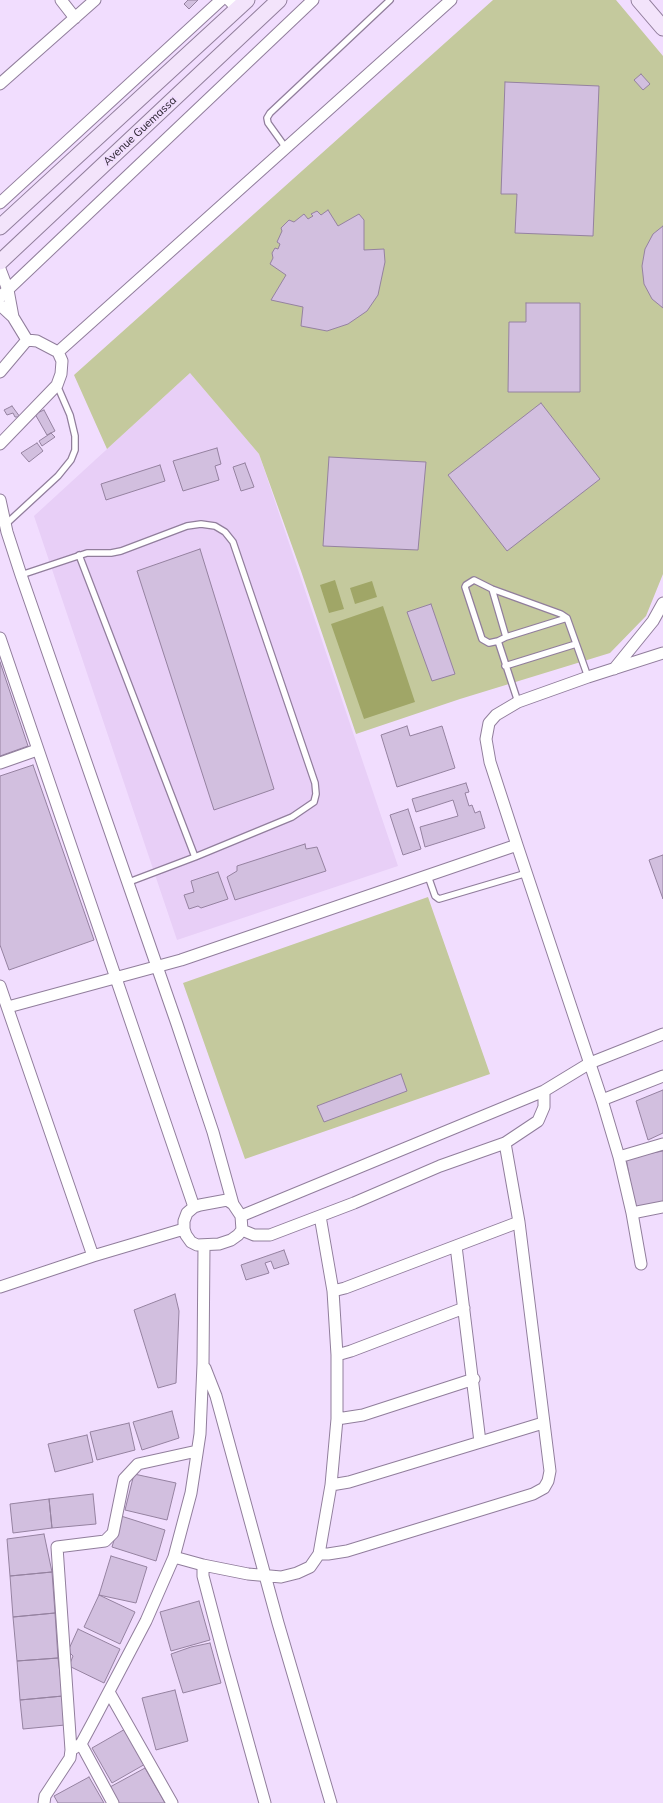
<!DOCTYPE html>
<html>
<head>
<meta charset="utf-8">
<style>
	body { margin:0 }
	canvas { display:block; background:#f1ddfe }
</style>
</head>
<body>
<canvas width="663" height="1803"></canvas>
<script>
const ctx = document.querySelector('canvas').getContext('2d');
ctx.lineJoin = 'round';
function fillPath(path, color) { ctx.fillStyle = color; ctx.fill(path, 'evenodd'); }
const poly = rows => new Path2D(rows.map(r => 'M' + r).join(''));
function stroke(path, color, width, dash) { ctx.strokeStyle = color; ctx.lineWidth = width; ctx.lineCap = dash ? 'butt' : 'round'; ctx.setLineDash(dash || []); ctx.stroke(path); }
function drawText(font, color, halo, rows, align = 'center') {
  ctx.font = font + ' Mulish,sans-serif'; ctx.lineWidth = 4; ctx.setLineDash([]); ctx.textBaseline = 'middle'; ctx.strokeStyle = halo; ctx.fillStyle = color; for (const [text, x, y, turn = 0] of rows) {
    ctx.save(); ctx.translate(x, y); ctx.rotate((+turn || 0) * Math.PI / 180); ctx.textAlign = isNaN(turn) ? turn : align; if (halo) ctx.strokeText(text, 0, 0); ctx.fillText(text, 0, 0); ctx.restore();
  }
}
fillPath(poly([
	[190,373,259,454,398,866,177,940,34,516]
]), '#e8cff7');
fillPath(poly([
	[493,0,616,0,663,56,663,574,646,616,610,653,460,699,356,734,301,571,259,454,190,373,107,449,74,375],
	[428,897,490,1074,245,1159,183,983]
]), '#c4c99d');
fillPath(poly([
	[335,580,344,609,329,613,320,585],
	[372,581,377,597,355,604,350,588],
	[383,606,415,702,364,719,331,624]
]), '#a0a667');
const building = poly([
	[188,0,198,0,189,9,184,4,188,0],
	[641,74,650,84,643,90,634,80,641,74],
	[505,82,599,86,593,236,515,233,517,194,501,194,505,82],
	[328,210,338,226,359,214,364,220,364,250,384,249,385,262,378,295,367,311,348,324,327,331,301,326,303,307,271,300,286,275,270,264,273,258,272,253,275,248,278,249,280,244,277,242,282,231,281,228,289,220,294,222,304,214,308,219,313,216,311,214,317,211,321,215,328,210],
	[663,226,663,308,652,299,644,284,642,266,645,249,653,234,663,226],
	[526,303,580,303,580,392,508,392,509,322,526,322,526,303],
	[541,403,600,479,507,551,448,475,541,403],
	[12,406,20,417,15,417,13,413,7,415,4,410,12,406],
	[44,410,55,431,47,435,35,414,44,410],
	[51,433,55,437,42,446,39,441,51,433],
	[37,443,43,451,29,462,21,453,37,443],
	[217,448,221,464,215,466,219,480,183,491,173,461,217,448],
	[329,457,426,462,418,550,323,546,329,457],
	[245,463,254,487,241,491,233,467,245,463],
	[160,465,165,481,106,500,101,484,160,465],
	[200,549,274,789,214,810,137,571,200,549],
	[431,604,455,674,432,681,407,612,431,604],
	[0,662,28,746,0,756,0,662],
	[407,726,410,736,442,726,455,768,397,787,381,735,407,726],
	[33,765,94,940,9,970,0,945,0,776,33,765],
	[466,783,469,792,465,793,469,806,472,805,475,813,480,811,485,828,425,847,420,827,458,816,453,800,416,812,412,799,466,783],
	[408,809,421,849,403,855,390,815,408,809],
	[305,844,306,849,317,847,326,871,235,900,227,877,237,871,237,866,305,844],
	[663,855,663,899,649,860,663,855],
	[218,872,228,899,201,908,198,906,189,909,184,895,194,892,191,881,218,872],
	[401,1074,407,1091,324,1122,317,1106,401,1074],
	[663,1090,663,1133,648,1140,636,1101,663,1090],
	[663,1151,663,1202,635,1207,626,1158,663,1151],
	[284,1250,289,1264,274,1269,271,1261,265,1263,269,1273,246,1280,241,1265,284,1250],
	[175,1294,179,1311,176,1383,158,1388,134,1310,175,1294],
	[172,1411,179,1438,142,1450,133,1422,172,1411],
	[129,1423,135,1450,97,1460,90,1432,129,1423],
	[87,1435,93,1462,55,1472,48,1444,87,1435],
	[134,1474,176,1483,167,1520,125,1510,134,1474],
	[93,1494,96,1524,52,1528,49,1499,93,1494],
	[49,1499,52,1528,13,1533,10,1504,49,1499],
	[121,1516,165,1530,156,1561,112,1547,121,1516],
	[44,1534,52,1572,10,1576,7,1539,44,1534],
	[111,1556,147,1567,136,1603,99,1595,111,1556],
	[52,1572,55,1613,13,1617,10,1576,52,1572],
	[99,1595,135,1612,120,1644,84,1627,99,1595],
	[199,1601,210,1640,171,1651,160,1612,199,1601],
	[55,1613,58,1658,17,1661,13,1617,55,1613],
	[78,1629,120,1649,104,1683,69,1666,73,1656,68,1651,78,1629],
	[210,1643,221,1683,183,1693,171,1654,191,1647,210,1643],
	[58,1658,63,1696,20,1700,17,1661,58,1658],
	[175,1690,188,1741,156,1750,142,1698,175,1690],
	[63,1696,65,1725,23,1729,20,1700,63,1696],
	[127,1728,147,1763,112,1783,92,1748,127,1728],
	[145,1768,165,1803,118,1803,110,1787,145,1768],
	[89,1777,104,1803,58,1803,54,1796,89,1777]
]);
fillPath(building, '#d2bfdf');
stroke(building, '#9582a0', 1);
const lane = poly([
	[286,148,268,123,267,118,270,113,390,0],
	[6,524,58,476,71,460,75,450,75,436,70,415,57,385],
	[79,555,195,857],
	[21,575,87,553,111,553,121,551,187,526,201,524,215,526,225,532,233,542,315,783,316,794,314,802,292,817,195,857,129,882],
	[492,589,506,637,498,641,518,702],
	[506,637,567,618],
	[498,641,489,643,482,639,465,587,466,585,474,580,492,589,561,614,567,618,588,677],
	[505,666,576,644],
	[428,876,435,896,439,899,527,873]
]);
const street = poly([
	[61,0,75,18],
	[229,0,238,9],
	[0,84,95,0],
	[0,203,221,0],
	[0,269,8,290,13,317],
	[0,297,313,0],
	[0,305,13,317,27,340],
	[58,352,451,0],
	[0,372,27,340],
	[0,444,57,385,61,374,62,361,58,352,37,341,27,340],
	[0,500,7,532,21,575,177,1024,213,1132,233,1204],
	[0,638,194,1207],
	[614,669,653,621,663,603],
	[0,763,37,750],
	[517,845,602,1100,619,1157,632,1213,641,1264],
	[0,986,93,1256],
	[8,1007,181,960,517,845,490,762,486,739,489,723,496,715,518,702,588,677,663,653],
	[602,1100,663,1076],
	[505,1143,538,1121,544,1107,544,1091],
	[619,1157,663,1144],
	[227,1200,233,1204,241,1216,242,1230,238,1235,231,1240,219,1244,197,1245,191,1242,186,1235,184,1229,184,1221,187,1213,194,1207,200,1205,227,1200],
	[632,1213,663,1207],
	[241,1216,544,1091,590,1063,663,1034],
	[242,1230,254,1235,270,1235,354,1203,440,1166,505,1143,519,1222,550,1471,548,1481,544,1488,533,1494,347,1551,328,1554,319,1554],
	[456,1246,480,1442],
	[0,1287,93,1256,184,1229],
	[333,1291,345,1288,519,1222],
	[337,1355,351,1351,464,1308],
	[205,1368,216,1396,278,1623,331,1803],
	[337,1419,363,1415,474,1379],
	[331,1485,349,1482,543,1423],
	[174,1557,203,1565,203,1576,223,1652,265,1803],
	[203,1565,248,1574,281,1577,297,1573,310,1567,319,1554,331,1485,337,1419,337,1355,333,1291,320,1216],
	[109,1692,172,1803],
	[81,1744,113,1803],
	[71,1750,57,1547,105,1541,113,1533,124,1479,138,1464,197,1451],
	[44,1803,45,1796,70,1758,71,1750,81,1744,95,1718,146,1621,174,1557,191,1493,200,1434,203,1364,204,1246]
]);
const secondary = poly([
	[639,0,663,28],
	[0,227,247,0],
	[0,262,279,0]
]);
stroke(lane, '#917e9c', 8);
stroke(street, '#917e9c', 13);
stroke(secondary, '#917e9c', 17);
stroke(lane, '#fff', 5.5);
stroke(street, '#fff', 11);
stroke(secondary, '#f3e4fb', 15);
drawText('11px', '#28212d', '#f1ddfe', [
	["Avenue Guemassa",140,131,-43]
]);
</script>
</body>
</html>
